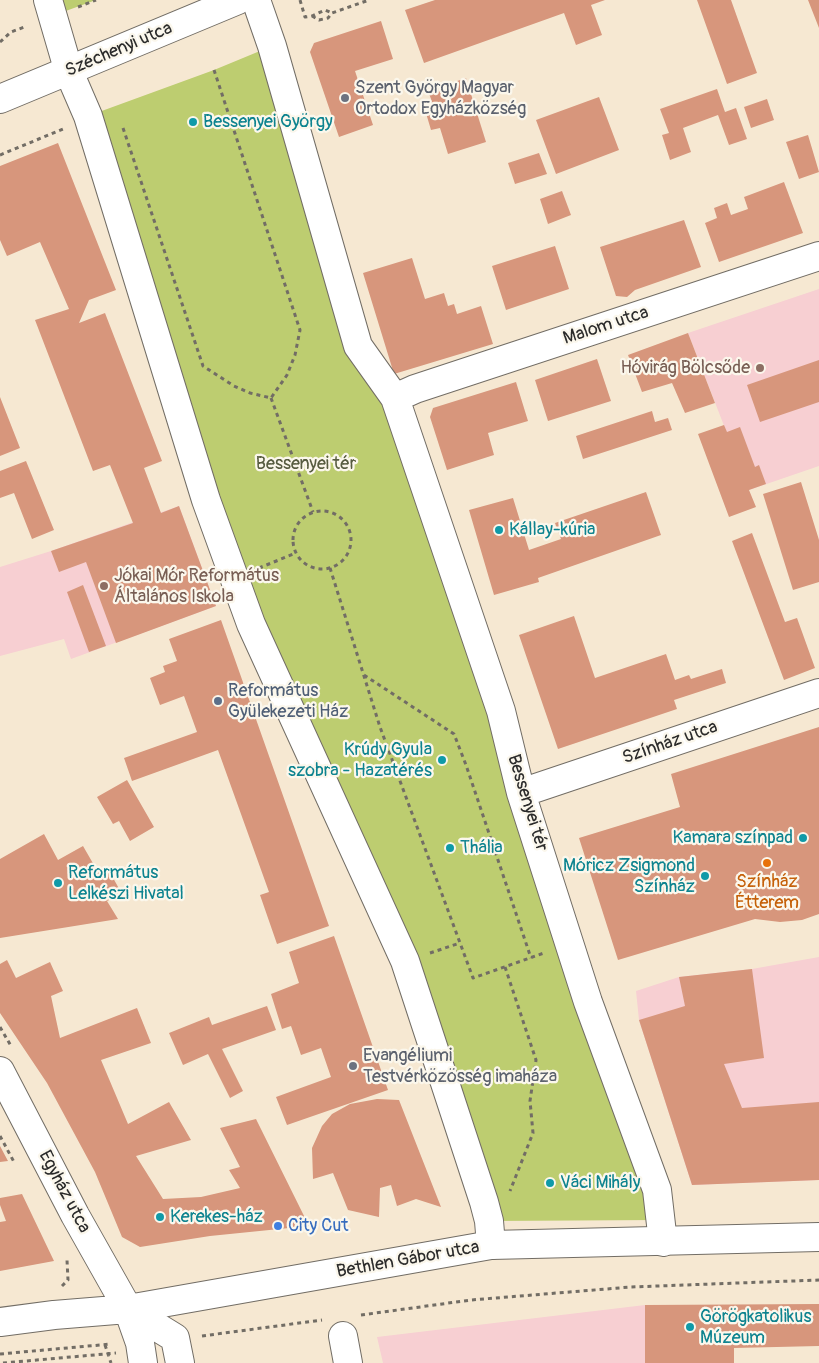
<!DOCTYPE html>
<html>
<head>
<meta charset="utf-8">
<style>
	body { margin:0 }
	canvas { display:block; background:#f6e8d2 }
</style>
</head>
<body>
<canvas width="819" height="1363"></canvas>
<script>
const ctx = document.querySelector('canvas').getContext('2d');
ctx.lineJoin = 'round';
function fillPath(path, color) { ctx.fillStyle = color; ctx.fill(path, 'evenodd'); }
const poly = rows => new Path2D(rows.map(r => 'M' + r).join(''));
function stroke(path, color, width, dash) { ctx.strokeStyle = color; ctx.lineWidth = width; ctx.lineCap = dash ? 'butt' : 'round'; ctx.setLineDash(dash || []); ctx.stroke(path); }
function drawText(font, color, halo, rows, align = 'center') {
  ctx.font = font + ' Pangolin,sans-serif'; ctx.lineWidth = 4.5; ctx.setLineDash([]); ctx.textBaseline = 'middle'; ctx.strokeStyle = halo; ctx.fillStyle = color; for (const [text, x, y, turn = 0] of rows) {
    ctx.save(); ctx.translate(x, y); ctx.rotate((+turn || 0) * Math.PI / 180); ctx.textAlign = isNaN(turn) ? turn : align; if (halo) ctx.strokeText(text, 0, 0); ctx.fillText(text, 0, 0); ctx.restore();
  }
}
fillPath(poly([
	[819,289,819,466,749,490,688,333],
	[179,506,216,606,71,659,64,639,0,656,0,567,51,551],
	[819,957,819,1180,692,1185,639,1020,636,991,679,977,752,969],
	[645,1305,645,1363,383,1363,377,1337]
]), '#f7cfd2');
fillPath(poly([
	[49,0,96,0,52,16],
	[272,46,358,346,395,398,660,1220,489,1221,405,961,251,624,88,116,214,70]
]), '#bdcd70');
fillPath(poly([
	[435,0,605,0,591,5,602,35,576,45,564,13,424,63,405,10],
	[697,0,731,0,757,73,727,84],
	[808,0,819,0,819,28],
	[381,21,393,59,355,71,373,125,339,137,310,52,314,43],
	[466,78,486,142,448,154,440,128,431,130,423,103,431,99,428,91],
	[717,89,725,112,736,108,747,139,729,145,718,115,683,128,691,152,670,160,662,135,669,133,660,109],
	[599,97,619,150,556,174,536,120],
	[767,99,774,120,751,128,744,107],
	[808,135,819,172,799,179,786,142],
	[58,143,116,290,89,300,79,323,105,313,162,461,144,468,161,513,179,506,216,606,116,643,86,562,59,572,51,551,133,523,110,465,93,471,35,320,69,309,40,242,7,256,0,240,0,166],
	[539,153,547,174,515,184,508,163],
	[784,182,803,233,719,262,705,223,717,218,714,208,727,203,731,215,748,209,744,197],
	[562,191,571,215,548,224,540,199],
	[684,220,701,267,635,290,627,297,616,296,600,247],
	[555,246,569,289,506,310,492,266],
	[412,258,425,299,444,293,448,306,454,304,457,314,481,306,493,344,394,374,363,273],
	[688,333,715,403,685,413,672,383,642,392,628,355],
	[597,359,611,401,548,421,535,380],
	[819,360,819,402,760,422,747,385],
	[516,382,528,421,488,433,494,455,447,470,430,417,433,408],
	[0,397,20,448,0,456],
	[652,411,655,422,668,418,672,430,583,459,576,436],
	[724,425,727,432,740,427,755,467,759,465,766,484,749,490,756,507,729,517,698,434],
	[26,461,54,530,32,539,14,493,0,498,0,471],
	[801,482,819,540,819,582,793,590,763,494],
	[646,492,661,535,538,578,539,582,494,595,469,510,513,498,529,550,561,539,555,523],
	[752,533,785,622,797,618,815,668,784,680,732,541],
	[83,585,106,646,89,652,67,592],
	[574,616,595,678,666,654,675,680,689,675,691,679,722,669,726,683,674,700,677,709,558,749,519,635],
	[221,620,329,926,277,944,260,895,269,892,218,750,132,781,124,758,197,732,184,696,160,705,150,678,165,672,163,666,177,661,169,639],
	[819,727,819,914,802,920,780,922,755,919,618,960,579,838,680,807,671,774],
	[127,780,154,827,130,841,119,821,113,824,97,797],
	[44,834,58,860,83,846,98,872,107,867,122,894,107,901,118,919,0,938,0,859],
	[334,936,388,1090,287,1125,276,1097,331,1077,321,1048,301,1055,291,1026,282,1029,271,994,299,983,289,952],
	[7,960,16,978,50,962,63,991,51,996,60,1038,137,1008,151,1043,101,1060,128,1124,169,1102,191,1140,136,1156,163,1199,201,1197,240,1188,229,1170,240,1167,220,1128,256,1119,309,1226,210,1236,140,1247,122,1237,95,1172,47,1083,0,1013,0,964],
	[752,969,764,1058,724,1064,742,1108,819,1102,819,1180,692,1185,639,1020,685,1006,679,977],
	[267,1006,276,1030,222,1049,243,1091,230,1098,208,1054,183,1065,169,1033,209,1017,212,1025],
	[377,1099,399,1100,441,1207,416,1199,397,1206,391,1185,380,1188,379,1217,348,1210,333,1173,313,1179,312,1148,322,1126,332,1114,350,1104],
	[0,1146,8,1161,0,1162],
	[22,1194,54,1261,0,1271,0,1222,6,1221,0,1205,0,1198],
	[819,1304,819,1346,734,1348,734,1363,645,1363,645,1305]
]), '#d7967c');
const street = poly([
	[48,0,69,72,88,116,206,500,251,624,405,961,484,1202,489,1221,491,1245],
	[256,0,272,46,358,346,395,398,501,711,521,793,588,1002,657,1190,663,1242],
	[395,398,415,389,819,256],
	[521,793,819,693],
	[343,1336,348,1363]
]);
const secondary = poly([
	[0,99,238,0],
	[0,1071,75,1215,128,1309,140,1343,143,1363],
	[128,1309,175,1338,180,1363],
	[0,1322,54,1315,128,1309,491,1245,819,1237]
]);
stroke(street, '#726d65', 30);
stroke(secondary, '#726d65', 30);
stroke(poly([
	[300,0,305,17,312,16,325,10,332,13],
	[78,7,96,0],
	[312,16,319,20,328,18,332,13,369,0],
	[0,42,11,32,27,26],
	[214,70,300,330,295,355,287,375,271,398],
	[123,128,203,366,234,386,250,393,271,398],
	[0,155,63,129],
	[271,398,313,512],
	'293 540a29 29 0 1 1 58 0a29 29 0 1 1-58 0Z',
	[259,568,296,553],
	[330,568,380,727,473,978,544,953],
	[364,675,454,734,466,765,531,958],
	[430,953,460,943],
	[505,967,536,1060,530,1101,533,1133,510,1191],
	[0,1027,11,1046],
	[0,1136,14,1162],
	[62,1286,68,1280,67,1260],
	[361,1315,471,1300,631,1287,819,1280],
	[202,1336,322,1320],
	[105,1345,111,1363],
	[0,1354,111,1344],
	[3,1363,116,1353]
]), '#726d65', 3, [4, 4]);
stroke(street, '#fff', 28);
stroke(secondary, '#fff', 28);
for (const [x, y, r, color] of [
	[345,98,5,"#6b7280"],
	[193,122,5,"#0f9aa8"],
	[760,368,5,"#8d6e63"],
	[499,530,5,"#0f9aa8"],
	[104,586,5,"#8d6e63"],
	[218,701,5,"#5c6f8a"],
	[442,760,5,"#0f9aa8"],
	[803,838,5,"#0f9aa8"],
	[450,848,5,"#0f9aa8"],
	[767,863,5,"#e8710a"],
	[705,876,5,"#0f9aa8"],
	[58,883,5,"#0f9aa8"],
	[353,1066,5,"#6b7280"],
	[550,1183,5,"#0f9aa8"],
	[160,1217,5,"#0f9aa8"],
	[278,1226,5,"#3f7fe0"],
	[690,1327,5,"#0f9aa8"]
]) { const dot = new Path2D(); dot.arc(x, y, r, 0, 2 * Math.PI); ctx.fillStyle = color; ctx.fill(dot); stroke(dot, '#fbf7ec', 2); }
drawText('18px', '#2b2b2b', '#fbf7ec', [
	["Széchenyi utca",119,50,-23],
	["Malom utca",606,326,-18],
	["Színház utca",670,743,-19],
	["Bessenyei tér",527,803,73],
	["Egyház utca",64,1192,62],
	["Bethlen Gábor utca",408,1260,-10]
]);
drawText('18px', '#5b616d', '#fbf7ec', [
	["Szent György Magyar",355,88],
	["Ortodox Egyházközség",355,109],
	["Evangéliumi",363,1056],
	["Testvérközösség imaháza",363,1077]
], 'left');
drawText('18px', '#0d838f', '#fbf7ec', [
	["Bessenyei György",203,122],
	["Kállay-kúria",509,530],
	["Krúdy Gyula",432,750,"right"],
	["szobra - Hazatérés",432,771,"right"],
	["Kamara színpad",793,838,"right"],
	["Thália",460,848],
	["Móricz Zsigmond",695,866,"right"],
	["Színház",695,887,"right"],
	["Református",68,873],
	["Lelkészi Hivatal",68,894],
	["Váci Mihály",560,1183],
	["Kerekes-ház",170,1217],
	["Görögkatolikus",700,1317],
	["Múzeum",700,1338]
], 'left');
drawText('18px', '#785e54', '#fbf7ec', [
	["Hóvirág Bölcsőde",750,368],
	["Jókai Mór Református",114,576,"left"],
	["Általános Iskola",114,597,"left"]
], 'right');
drawText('18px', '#575c40', '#fbf7ec', [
	["Bessenyei tér",306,464]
]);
drawText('18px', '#4e5e75', '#fbf7ec', [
	["Református",228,691],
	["Gyülekezeti Ház",228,712]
], 'left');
drawText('18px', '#c56008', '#fbf7ec', [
	["Színház",767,882],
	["Étterem",767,903]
]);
drawText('18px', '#366cbe', '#fbf7ec', [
	["City Cut",288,1226]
], 'left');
</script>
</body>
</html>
